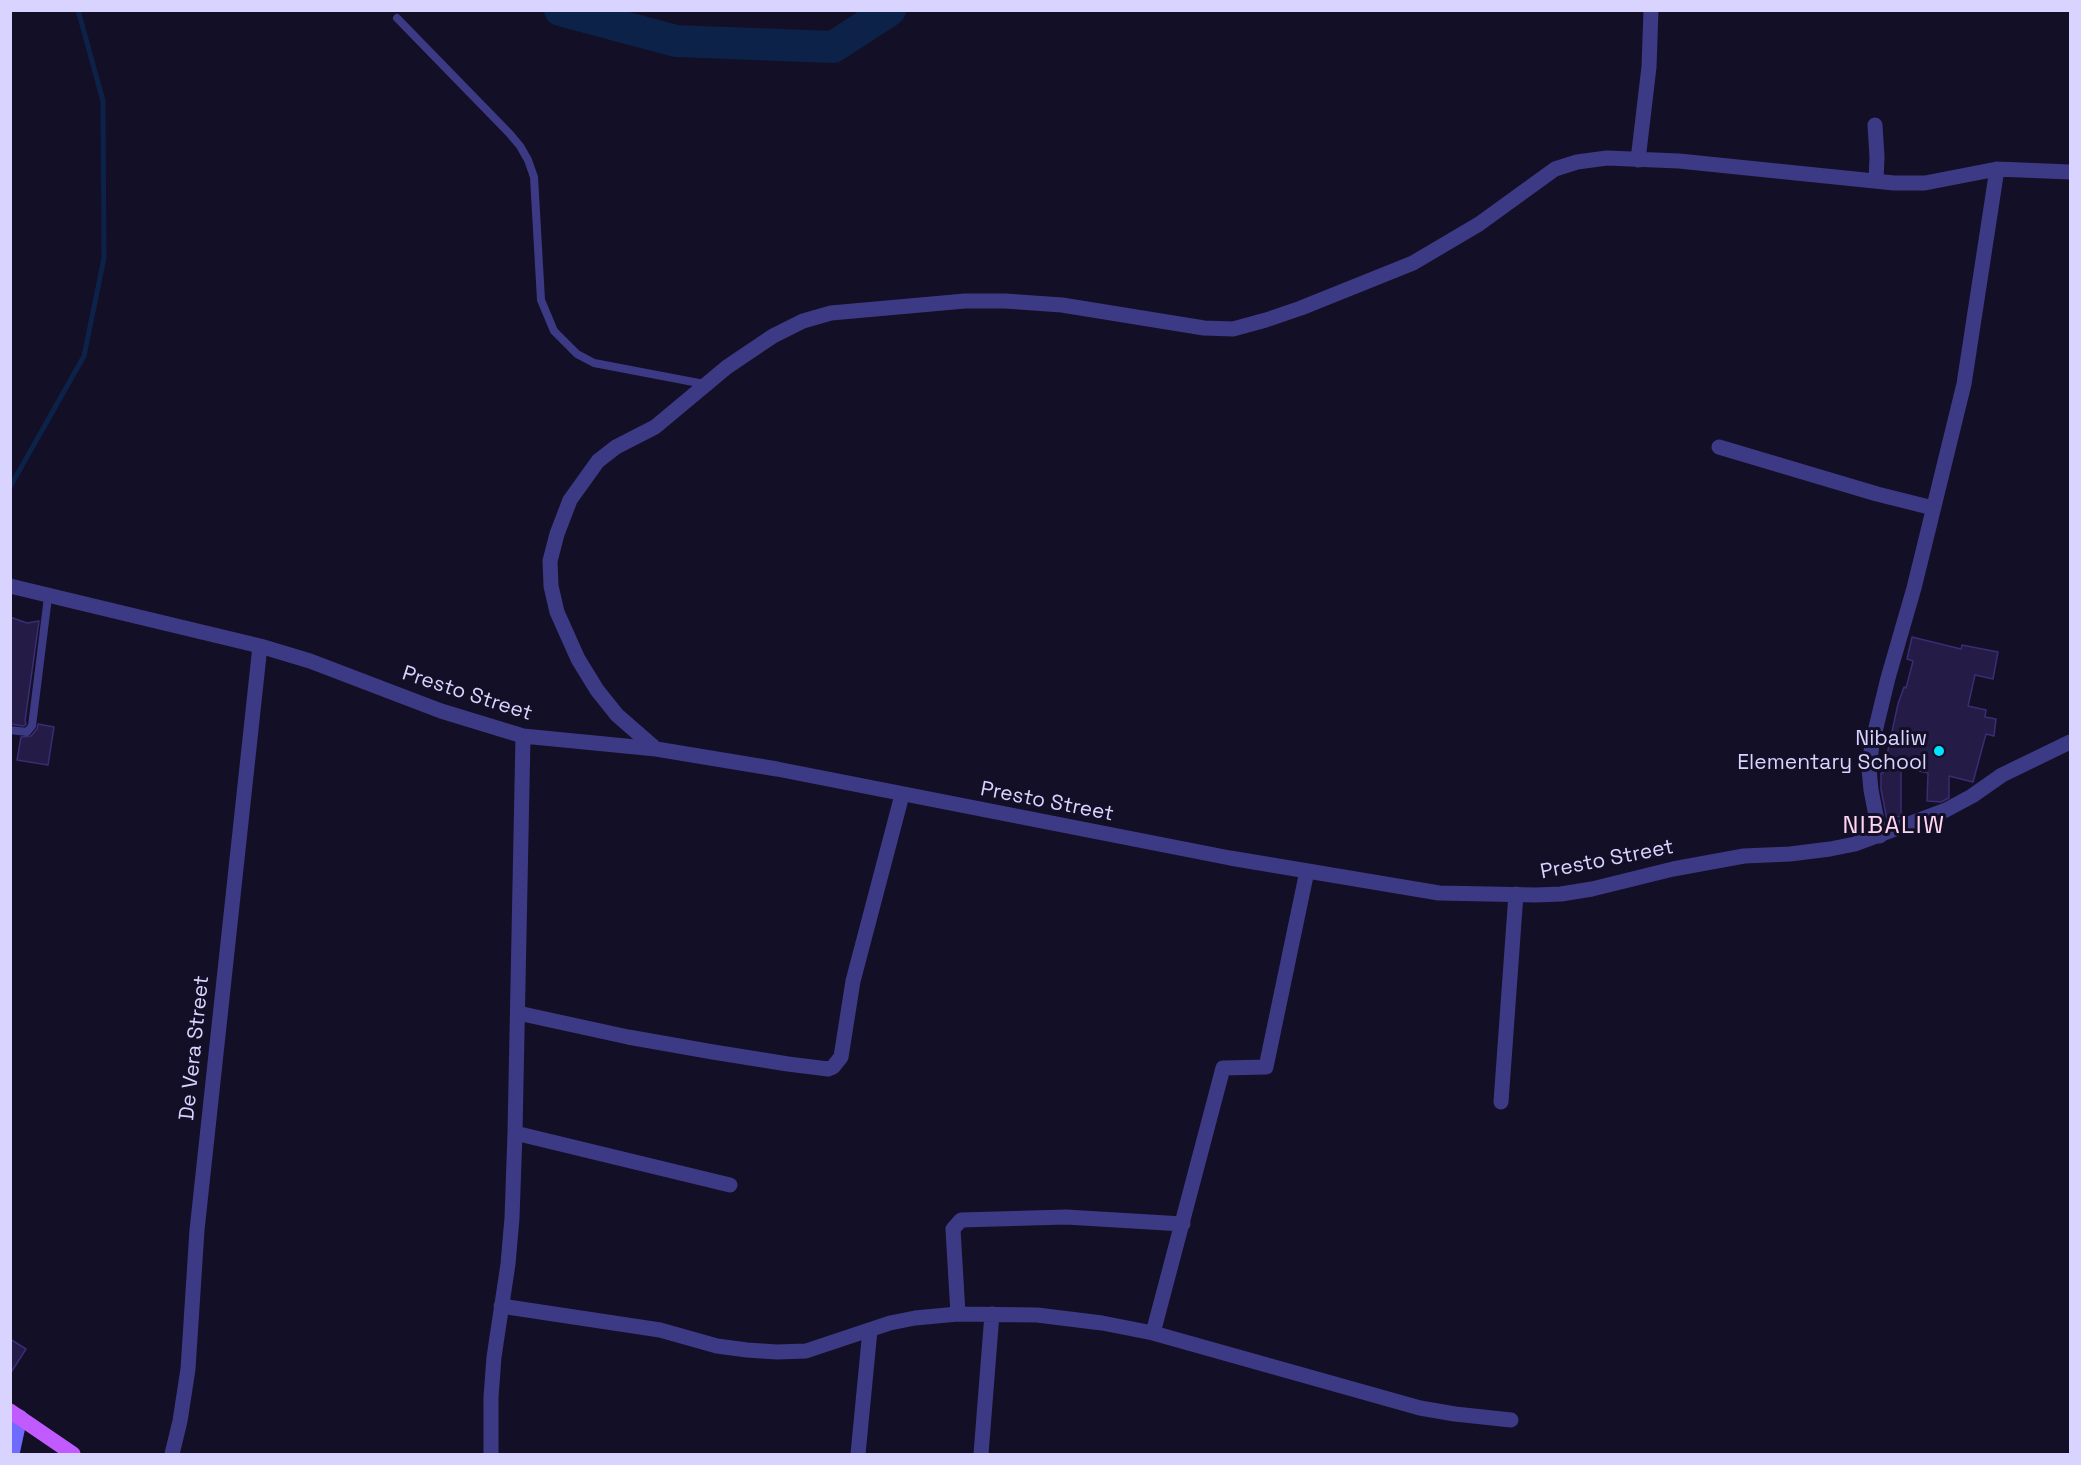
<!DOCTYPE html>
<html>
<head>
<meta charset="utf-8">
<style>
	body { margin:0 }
	#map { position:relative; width:2081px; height:1465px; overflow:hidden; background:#130f26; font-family:"Space Grotesk",sans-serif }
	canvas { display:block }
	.frame { position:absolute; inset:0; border:12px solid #d9d4ff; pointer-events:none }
</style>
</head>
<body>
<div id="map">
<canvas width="2081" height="1465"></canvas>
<div class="frame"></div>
</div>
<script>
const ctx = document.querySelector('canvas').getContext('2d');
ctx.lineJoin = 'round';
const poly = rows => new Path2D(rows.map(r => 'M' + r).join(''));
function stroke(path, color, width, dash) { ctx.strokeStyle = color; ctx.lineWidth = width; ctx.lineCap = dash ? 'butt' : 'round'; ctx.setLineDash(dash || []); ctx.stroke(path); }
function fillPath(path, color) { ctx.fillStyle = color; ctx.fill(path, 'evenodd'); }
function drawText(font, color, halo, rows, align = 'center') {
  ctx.font = font + ' "Space Grotesk",sans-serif'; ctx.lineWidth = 6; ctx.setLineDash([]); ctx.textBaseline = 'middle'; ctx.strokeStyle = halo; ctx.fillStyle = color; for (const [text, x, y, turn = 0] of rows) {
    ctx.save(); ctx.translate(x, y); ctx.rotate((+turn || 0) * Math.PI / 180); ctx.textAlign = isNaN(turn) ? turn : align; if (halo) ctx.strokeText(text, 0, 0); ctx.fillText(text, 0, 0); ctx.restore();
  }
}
stroke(poly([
	[10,487,84,356,104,258,103,101,78,10]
]), '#0c2248', 5);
stroke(poly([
	[560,10,676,41,833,47,890,10]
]), '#0c2248', 32);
const building = poly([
	[10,617,27,623,39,621,25,721,26,724,24,726,10,724,10,617],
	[1912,637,1961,649,1962,645,1998,652,1993,679,1975,675,1968,706,1986,710,1985,717,1996,719,1994,736,1986,734,1973,782,1949,776,1949,798,1941,802,1927,801,1928,773,1901,767,1901,816,1887,820,1881,789,1881,773,1883,773,1898,704,1904,687,1906,688,1913,661,1907,659,1912,637],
	[38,724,54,727,48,765,17,760,21,737,31,736,37,729,38,724],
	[10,1339,26,1349,10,1374,10,1339]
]);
fillPath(building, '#241b47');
stroke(building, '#3b2d73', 1.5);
stroke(poly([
	[397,18,509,133,520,146,528,160,534,177,541,300,554,331,577,354,594,363,704,384],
	[10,730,27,732,32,726,48,597]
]), '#3d3a85', 8);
stroke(poly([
	[1875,125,1877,157,1876,181],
	[1638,160,1649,67,1651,10],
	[1719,447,1877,494,1933,508],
	[10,586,260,646,310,661,441,711,523,736,656,749,777,769,1230,858,1439,893,1536,895,1561,894,1592,889,1673,869,1744,856,1790,854,1830,849,1855,844,1946,810,1972,796,2002,775,2070,742],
	[656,749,617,715,597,690,578,659,557,612,551,586,550,561,557,534,570,500,598,461,616,447,655,427,727,367,773,336,803,321,831,313,965,301,1005,301,1062,305,1204,328,1233,329,1266,320,1301,308,1413,263,1479,224,1555,169,1577,162,1607,158,1679,161,1894,183,1925,183,1997,169,2070,172],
	[1880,836,1871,790,1869,769,1872,744,1888,678,1914,588,1964,384,1997,169],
	[518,1013,628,1037,713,1052,788,1064,828,1069,833,1067,841,1057,853,981,902,795],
	[1501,1102,1516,894],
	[515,1133,730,1185],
	[501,1306,660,1330,717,1346,747,1350,777,1352,806,1351,890,1323,915,1318,958,1314,1037,1315,1102,1323,1153,1333,1420,1408,1455,1414,1511,1420],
	[958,1314,953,1229,961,1220,1066,1217,1183,1224],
	[1153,1333,1223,1068,1266,1067,1307,871],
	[172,1454,180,1421,188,1369,197,1230,260,646],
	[491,1454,491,1397,494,1357,508,1264,512,1218,515,1133,523,736],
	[858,1454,870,1330],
	[981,1454,992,1314]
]), '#3d3a85', 15);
stroke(poly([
	[12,1454,20,1417]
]), '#6f6bff', 15);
stroke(poly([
	[10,1411,73,1454]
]), '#c25bff', 15);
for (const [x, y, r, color] of [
	[1939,751,6,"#00e5ff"]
]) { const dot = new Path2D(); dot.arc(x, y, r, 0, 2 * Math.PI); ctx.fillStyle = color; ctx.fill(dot); stroke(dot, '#130f26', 2); }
drawText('21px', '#d9d4ff', '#130f26', [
	["Presto Street",467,694,18],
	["Presto Street",1047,802,11],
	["Presto Street",1607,860,-11],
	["De Vera Street",195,1048,-84]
]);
drawText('21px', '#d9d4ff', '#130f26', [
	["Nibaliw",1927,739],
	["Elementary School",1927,763]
], 'right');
ctx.letterSpacing = '1.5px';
drawText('24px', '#ffd6f0', '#130f26', [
	["NIBALIW",1894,826]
]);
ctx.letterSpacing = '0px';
</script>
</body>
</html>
